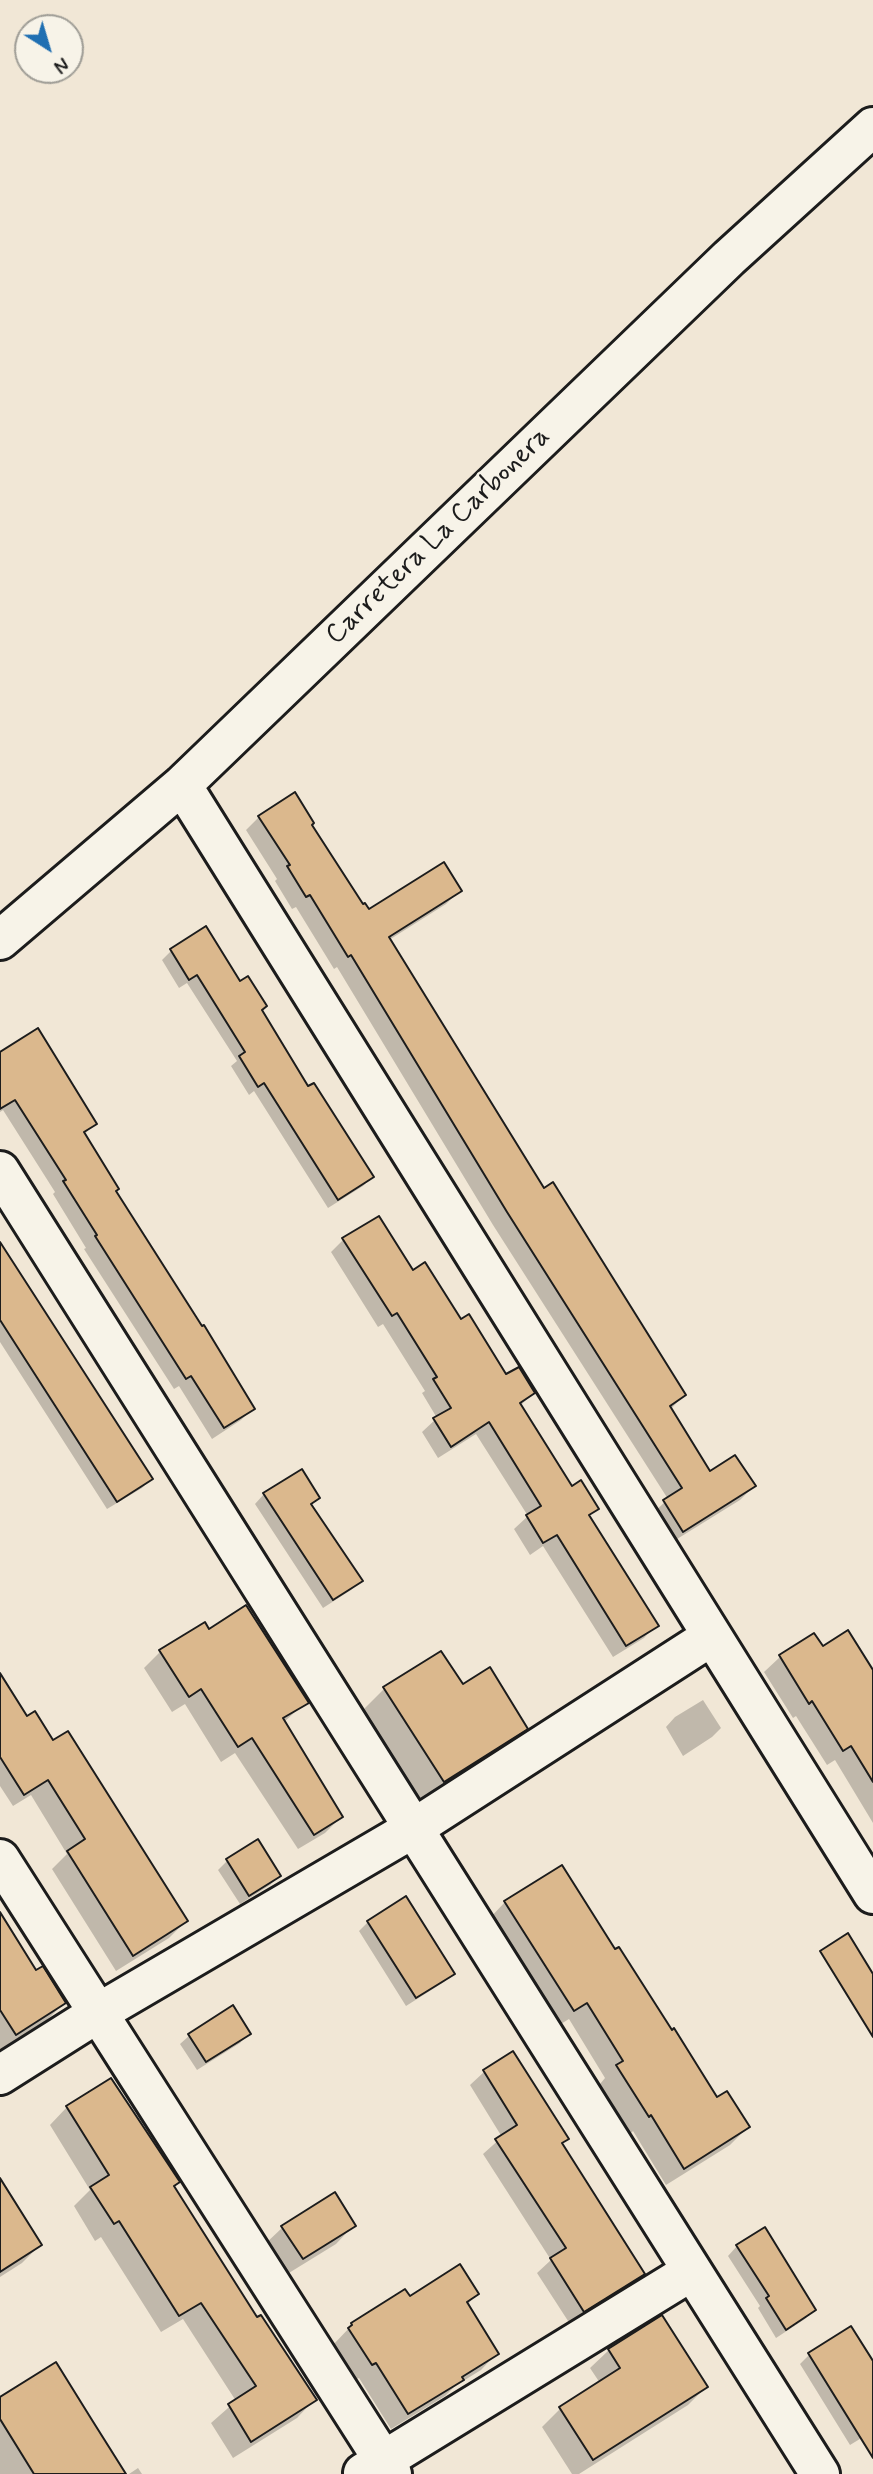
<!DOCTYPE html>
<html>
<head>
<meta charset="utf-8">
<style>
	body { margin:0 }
	#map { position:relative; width:873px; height:2474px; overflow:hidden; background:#f1e7d6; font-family:Mynerve,sans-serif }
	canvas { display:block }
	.north { position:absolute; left:14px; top:14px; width:70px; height:70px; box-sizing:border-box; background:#f7f3e8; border:2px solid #9f9d96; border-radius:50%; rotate:143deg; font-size:19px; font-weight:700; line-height:28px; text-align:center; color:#1c1c1c }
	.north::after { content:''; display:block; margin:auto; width:24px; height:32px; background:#1f6fb2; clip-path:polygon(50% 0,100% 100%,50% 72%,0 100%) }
</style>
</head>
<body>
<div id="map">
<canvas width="873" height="2474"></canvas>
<div class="north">N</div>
</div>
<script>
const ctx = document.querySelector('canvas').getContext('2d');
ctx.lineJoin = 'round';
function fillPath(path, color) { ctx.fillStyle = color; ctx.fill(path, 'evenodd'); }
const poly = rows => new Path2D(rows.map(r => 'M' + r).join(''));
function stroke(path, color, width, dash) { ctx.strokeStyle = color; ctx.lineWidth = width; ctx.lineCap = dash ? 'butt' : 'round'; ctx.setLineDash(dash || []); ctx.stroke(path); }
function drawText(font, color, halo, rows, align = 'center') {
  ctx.font = font + ' Mynerve,sans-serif'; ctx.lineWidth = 5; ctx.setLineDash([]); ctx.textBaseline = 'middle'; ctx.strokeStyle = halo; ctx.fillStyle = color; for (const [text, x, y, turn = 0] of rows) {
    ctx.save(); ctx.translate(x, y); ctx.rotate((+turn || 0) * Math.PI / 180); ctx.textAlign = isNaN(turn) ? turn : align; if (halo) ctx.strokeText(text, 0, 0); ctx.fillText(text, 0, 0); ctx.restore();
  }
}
fillPath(poly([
	[259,817,310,825,362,907,369,912,460,890,446,904,389,940,543,1190,684,1395,670,1410,709,1473,754,1486,740,1500,669,1544,651,1515,668,1499,493,1225,337,967,334,969,296,907,292,909,275,881,277,879,246,830],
	[206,929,239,983,260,1011,308,1089,372,1177,363,1186,328,1208,254,1091,249,1095,231,1066,237,1061,187,983,179,988,162,960,171,951],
	[0,1054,94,1124,84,1135,114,1191,253,1408,241,1420,212,1439,179,1386,174,1389,84,1249,86,1248,53,1194,55,1192,3,1110,0,1112],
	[343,1240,413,1272,460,1322,506,1377,533,1393,520,1406,572,1488,596,1508,588,1517,656,1625,644,1638,613,1657,543,1546,530,1555,514,1529,528,1516,476,1434,438,1458,422,1432,437,1418,422,1393,425,1391,383,1324,378,1327,331,1252],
	[0,1245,151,1479,142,1488,107,1509,0,1342],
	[264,1494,318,1498,310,1505,360,1581,351,1590,323,1608,255,1504],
	[209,1631,306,1702,284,1722,341,1817,325,1833,298,1849,235,1753,221,1762,185,1704,172,1712,144,1668,160,1652],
	[814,1635,822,1649,873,1673,873,1823,835,1760,827,1765,796,1716,793,1718,764,1672,780,1657],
	[462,1686,526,1728,500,1754,417,1807,359,1714,384,1689],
	[0,1698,27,1719,52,1743,186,1921,169,1938,116,1971,52,1869,67,1854,31,1795,13,1806,0,1786],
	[703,1700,721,1728,712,1737,683,1756,666,1727,675,1717],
	[257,1841,279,1876,270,1885,240,1904,218,1870,227,1861],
	[505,1902,614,1951,716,2099,748,2127,730,2145,666,2185,633,2131,631,2133,600,2084,605,2078,569,2019,556,2027,488,1920],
	[0,1916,36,1973,64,2003,47,2020,0,2050],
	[368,1922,453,1973,444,1982,406,2006,359,1931],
	[249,2033,240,2043,197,2070,180,2044,190,2035],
	[513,2054,566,2139,561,2145,643,2274,629,2288,570,2324,537,2273,551,2260,483,2154,502,2137,470,2085,484,2072],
	[67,2107,173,2187,256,2320,314,2400,297,2418,233,2458,211,2423,236,2401,183,2319,161,2332,101,2237,95,2241,74,2206,90,2190,50,2125],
	[0,2225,40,2245,22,2263,0,2277],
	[354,2225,336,2244,284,2276,264,2245,283,2227],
	[737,2246,814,2310,805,2319,776,2338,758,2308,760,2306,728,2256],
	[405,2292,409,2299,477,2294,467,2305,497,2353,481,2370,455,2386,445,2396,391,2429,359,2378,355,2380,332,2346,352,2325],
	[850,2329,873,2367,873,2431,850,2445,800,2364,809,2355],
	[609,2350,706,2387,688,2405,579,2474,572,2474,542,2427,560,2409,600,2383,590,2368],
	[0,2399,124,2474,0,2474],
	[138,2468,142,2474,129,2474]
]), '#0003');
const building = poly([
	[295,792,314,823,312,825,363,904,365,903,369,909,444,862,462,891,389,937,544,1188,553,1182,686,1395,670,1406,710,1471,735,1455,756,1486,683,1532,663,1500,682,1488,507,1212,351,955,348,957,310,895,306,897,287,866,290,865,258,816,295,792],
	[206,926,240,981,248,976,267,1006,262,1010,308,1086,314,1083,374,1177,338,1200,264,1083,258,1087,239,1056,245,1052,197,975,189,980,170,949,206,926],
	[38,1028,97,1124,84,1132,119,1189,116,1191,202,1326,204,1325,255,1409,224,1428,191,1376,186,1379,95,1236,97,1235,63,1181,66,1180,15,1100,0,1109,0,1052,38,1028],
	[379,1216,413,1270,425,1262,461,1319,469,1314,506,1374,519,1367,535,1393,520,1403,572,1486,581,1480,599,1509,589,1515,659,1626,626,1646,557,1535,543,1543,526,1515,541,1506,489,1422,451,1447,433,1418,451,1408,433,1379,437,1377,397,1313,392,1316,342,1238,379,1216],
	[0,1242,153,1479,117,1502,0,1320,0,1242],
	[302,1469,320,1498,311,1504,363,1581,333,1600,263,1493,302,1469],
	[246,1605,309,1703,283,1718,343,1817,314,1835,252,1738,238,1747,201,1689,189,1697,159,1650,205,1622,209,1629,246,1605],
	[848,1630,873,1670,873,1782,851,1746,843,1751,812,1701,809,1704,779,1655,814,1633,823,1646,848,1630],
	[441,1651,463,1684,490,1667,528,1729,444,1782,383,1687,441,1651],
	[0,1673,27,1716,35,1711,53,1740,68,1731,188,1921,133,1956,67,1851,85,1839,48,1780,24,1795,0,1757,0,1673],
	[258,1839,281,1876,249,1896,226,1859,258,1839],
	[562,1865,615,1949,619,1947,672,2030,674,2028,717,2097,727,2091,750,2127,684,2169,651,2115,649,2117,616,2065,623,2061,587,2003,574,2011,504,1901,562,1865],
	[406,1896,455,1974,416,1998,367,1921,406,1896],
	[0,1912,36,1970,43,1966,66,2003,16,2035,0,2010,0,1912],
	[848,1933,873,1974,873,2037,820,1951,848,1933],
	[233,2005,251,2034,206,2062,188,2034,233,2005],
	[513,2051,569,2139,562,2143,645,2274,584,2312,550,2258,566,2248,495,2139,517,2125,483,2070,513,2051],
	[111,2078,180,2182,174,2186,257,2317,261,2315,317,2400,251,2442,228,2404,256,2386,201,2303,179,2316,119,2221,114,2224,90,2187,109,2175,66,2106,111,2078],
	[0,2178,42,2245,0,2272,0,2178],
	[335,2192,356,2226,303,2259,281,2226,335,2192],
	[765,2227,816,2310,786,2330,766,2298,769,2296,736,2245,765,2227],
	[460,2264,479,2294,467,2302,499,2354,462,2377,464,2380,408,2414,376,2363,372,2365,348,2328,352,2325,351,2323,405,2289,410,2296,460,2264],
	[662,2315,708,2387,593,2460,559,2407,620,2368,608,2349,662,2315],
	[851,2326,873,2361,873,2458,808,2353,851,2326],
	[56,2362,92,2420,126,2474,34,2474,0,2419,0,2397,56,2362]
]);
fillPath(building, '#dbb88d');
stroke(building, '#1c1c1c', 2);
const minor = poly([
	[182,785,873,1894],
	[0,940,182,785,729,258,873,127],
	[0,1171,820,2474],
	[0,1859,392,2474],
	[0,2075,98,2013,414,1828,712,1636],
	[363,2473,692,2271]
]);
stroke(minor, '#1c1c1c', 44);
stroke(minor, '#f7f3e8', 38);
drawText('28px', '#1c1c1c', '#f7f3e8', [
	["Carretera La Carbonera",439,537,-44]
]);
</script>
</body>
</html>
